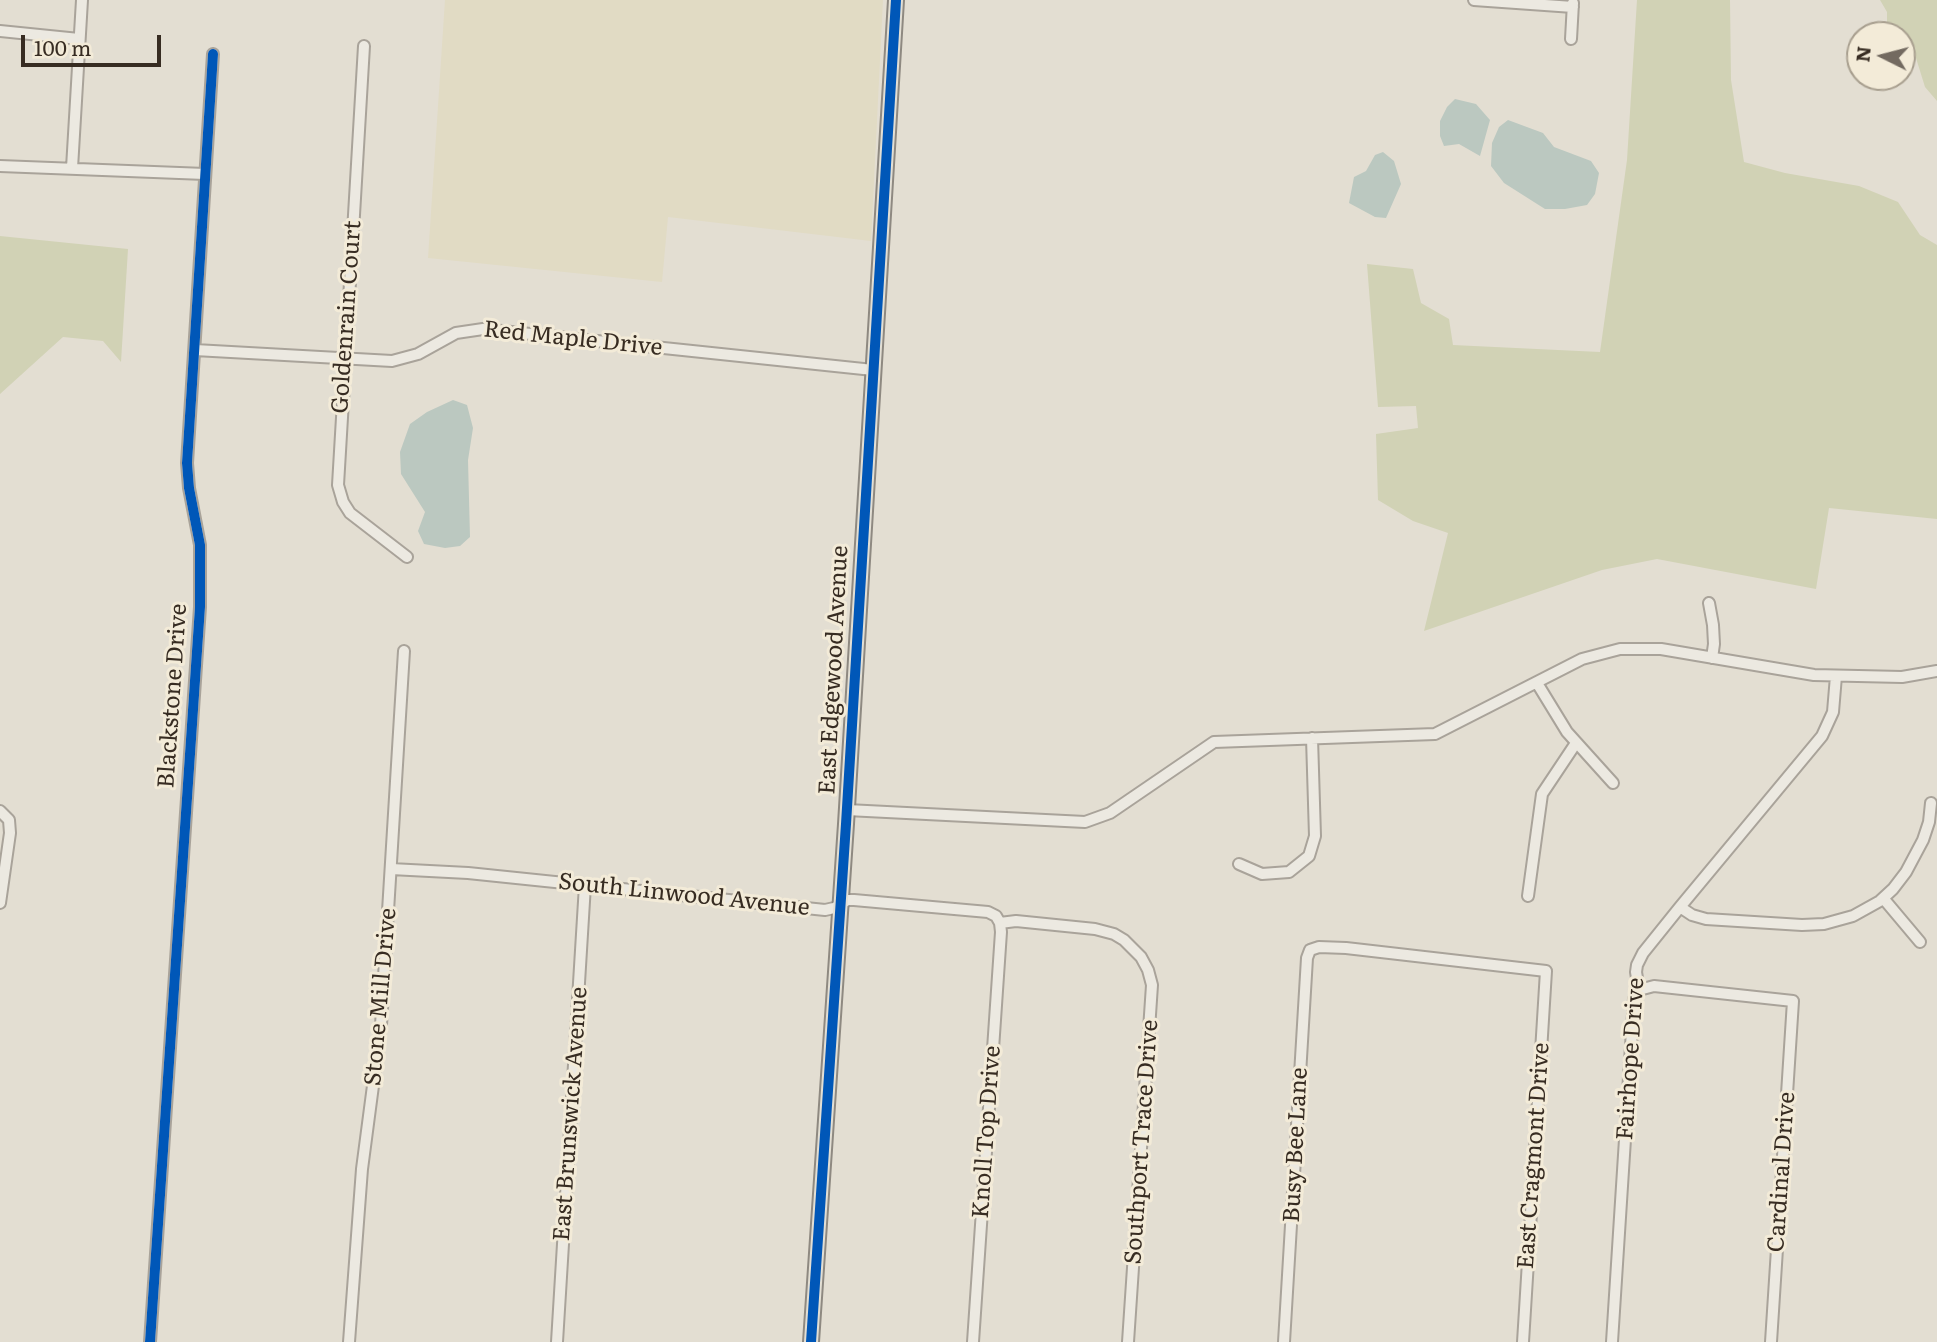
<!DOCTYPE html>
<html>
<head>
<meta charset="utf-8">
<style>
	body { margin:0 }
	#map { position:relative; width:1937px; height:1342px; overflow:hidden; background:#e3ded2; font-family:Literata,serif }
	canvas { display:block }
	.north { position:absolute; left:1846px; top:21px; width:70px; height:70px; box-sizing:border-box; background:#f3ebd8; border:2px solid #a89f8f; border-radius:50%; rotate:276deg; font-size:19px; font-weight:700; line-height:28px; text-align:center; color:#372c22 }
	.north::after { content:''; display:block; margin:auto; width:24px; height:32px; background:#736a60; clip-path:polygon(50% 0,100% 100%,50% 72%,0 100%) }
	.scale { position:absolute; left:21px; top:35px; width:140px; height:32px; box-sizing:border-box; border:4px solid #372c22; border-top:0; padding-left:9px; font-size:21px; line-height:24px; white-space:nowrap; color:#372c22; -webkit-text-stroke:5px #f3ebd8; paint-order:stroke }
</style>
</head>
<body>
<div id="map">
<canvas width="1937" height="1342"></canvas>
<div class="north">N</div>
<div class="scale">100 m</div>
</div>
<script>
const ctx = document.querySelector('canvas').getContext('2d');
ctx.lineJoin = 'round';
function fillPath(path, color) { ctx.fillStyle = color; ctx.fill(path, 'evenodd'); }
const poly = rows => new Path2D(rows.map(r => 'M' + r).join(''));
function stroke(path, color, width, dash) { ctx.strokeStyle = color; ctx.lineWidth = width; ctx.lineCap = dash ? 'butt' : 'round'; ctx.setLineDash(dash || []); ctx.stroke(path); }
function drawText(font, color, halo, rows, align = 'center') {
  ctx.font = font + ' Literata,serif'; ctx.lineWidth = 6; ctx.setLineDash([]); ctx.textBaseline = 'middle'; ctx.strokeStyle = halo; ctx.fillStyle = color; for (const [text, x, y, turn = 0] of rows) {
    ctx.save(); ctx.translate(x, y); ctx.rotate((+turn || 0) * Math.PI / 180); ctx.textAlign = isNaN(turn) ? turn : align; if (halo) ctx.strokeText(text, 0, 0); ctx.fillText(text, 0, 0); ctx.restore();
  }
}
fillPath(poly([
	[445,0,883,0,871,241,668,217,662,282,428,258]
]), '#e1dbc4');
fillPath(poly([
	[1637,0,1730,0,1731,80,1744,162,1785,173,1859,186,1898,202,1920,235,1937,245,1937,519,1829,508,1816,589,1657,559,1602,570,1424,631,1448,533,1413,521,1378,500,1376,434,1418,428,1416,406,1378,407,1367,264,1413,269,1421,303,1449,319,1453,345,1600,352,1627,160],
	[1880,0,1937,0,1937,101,1925,87,1916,58,1902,53,1902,35,1887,35,1887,12],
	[0,236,128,249,121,362,103,341,63,337,0,394]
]), '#d1d2b5');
fillPath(poly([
	[1455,99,1476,104,1490,120,1480,156,1459,144,1444,146,1440,136,1440,121,1447,107],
	[1508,120,1543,133,1554,147,1591,161,1599,173,1595,194,1587,205,1565,209,1545,209,1504,183,1491,166,1492,143,1499,127],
	[1383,152,1394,161,1401,184,1386,218,1375,217,1349,203,1354,177,1366,171,1375,155],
	[453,400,467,405,473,428,468,460,470,537,460,546,445,548,424,544,418,531,425,512,401,474,400,452,410,424,427,412]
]), '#bbc8c0');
const minor = poly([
	[1474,0,1573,7],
	[0,31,79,39],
	[1571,39,1573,3],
	[364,46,338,485,343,502,350,513,407,557],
	[0,166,205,174],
	[72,168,82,0],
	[195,350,392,361,418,354,456,333,483,329,873,370],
	[1709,603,1713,625,1714,644,1712,658],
	[1537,683,1567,732,1613,783],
	[847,810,1085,822,1110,813,1214,742,1435,734,1582,659,1620,649,1661,649,1814,675,1902,677,1937,671],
	[0,811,9,820,10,833,0,903],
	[1239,864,1262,874,1289,872,1309,856,1315,836,1312,738],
	[391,869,468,873,825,910,834,908,848,900,854,900,988,912,996,916,1000,923,1016,921,1095,929,1114,934,1124,940,1141,957,1148,970,1152,985,1128,1342],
	[1528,896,1542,794,1576,743],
	[1883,898,1920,942],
	[1680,907,1692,915,1706,919,1802,925,1824,924,1853,916,1880,901,1893,889,1906,872,1923,840,1929,822,1931,803],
	[1639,990,1654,986,1793,1001,1771,1342],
	[150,1342,200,607,200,545,189,488,187,463,213,54],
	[349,1342,362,1169,381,1025,404,651],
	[557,1342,585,885],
	[973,1342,1001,932,1000,923],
	[1284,1342,1307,958,1310,950,1319,947,1346,948,1546,971,1523,1342],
	[1612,1342,1634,999,1639,990,1636,972,1637,965,1643,953,1680,907,1822,736,1833,712,1836,676]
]);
const major = poly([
	[811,1342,846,824,896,0]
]);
stroke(minor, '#a9a39a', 14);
stroke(major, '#8e8981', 18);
stroke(minor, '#ece9e1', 10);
stroke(major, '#e3dfd4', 14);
stroke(poly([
	[150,1342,200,607,200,545,189,488,187,463,213,54],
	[811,1342,846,824,896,0]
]), '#0057b8', 10);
drawText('23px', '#372c22', '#f3ebd8', [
	["Goldenrain Court",347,317,-86],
	["Red Maple Drive",573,339,6],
	["East Edgewood Avenue",834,670,-87],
	["Blackstone Drive",173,696,-86],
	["South Linwood Avenue",684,895,6],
	["Stone Mill Drive",381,997,-85],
	["Fairhope Drive",1631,1059,-86],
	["East Brunswick Avenue",571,1114,-86],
	["Knoll Top Drive",987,1132,-86],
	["Southport Trace Drive",1142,1142,-86],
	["Busy Bee Lane",1296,1145,-87],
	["East Cragmont Drive",1534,1156,-86],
	["Cardinal Drive",1782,1172,-86]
]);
</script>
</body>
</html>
